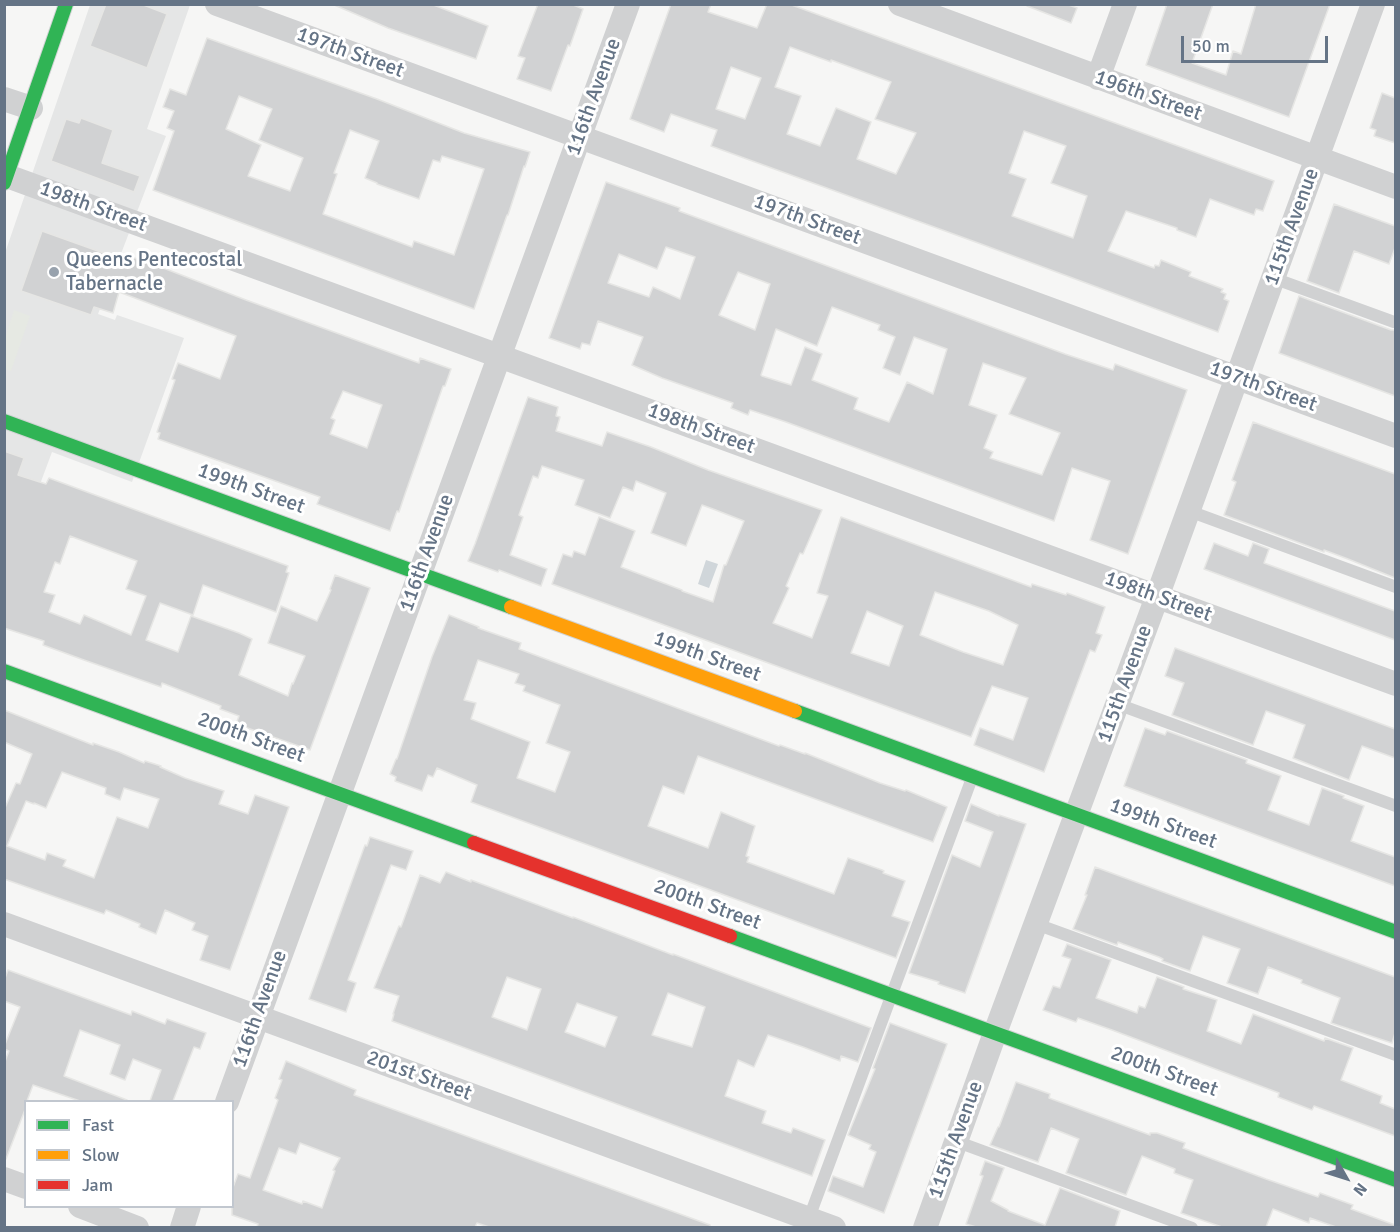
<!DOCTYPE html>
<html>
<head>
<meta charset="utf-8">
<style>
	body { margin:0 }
	#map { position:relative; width:1400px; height:1232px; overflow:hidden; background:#f6f6f5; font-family:Signika,sans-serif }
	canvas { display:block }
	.frame { position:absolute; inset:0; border:6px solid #657486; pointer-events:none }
	.legend { position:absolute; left:24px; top:1100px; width:210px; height:108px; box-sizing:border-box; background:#fff; border:2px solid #c1c7cf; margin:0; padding:8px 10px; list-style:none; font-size:18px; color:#657486 }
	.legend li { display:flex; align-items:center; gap:12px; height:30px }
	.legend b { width:30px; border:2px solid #c1c7cf }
	.north { position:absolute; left:1316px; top:1148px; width:60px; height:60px; -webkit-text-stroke:4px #fff; paint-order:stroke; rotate:129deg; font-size:16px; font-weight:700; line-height:24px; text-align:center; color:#657486 }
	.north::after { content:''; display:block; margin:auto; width:21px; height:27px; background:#657486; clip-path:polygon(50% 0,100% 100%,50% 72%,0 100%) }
	.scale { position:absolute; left:1181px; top:36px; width:147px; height:27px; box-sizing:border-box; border:3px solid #657486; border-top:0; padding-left:8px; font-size:18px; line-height:21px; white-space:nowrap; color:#657486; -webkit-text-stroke:4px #fff; paint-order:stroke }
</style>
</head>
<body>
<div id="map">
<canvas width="1400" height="1232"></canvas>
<div class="frame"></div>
<ul class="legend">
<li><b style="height:8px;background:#30b455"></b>Fast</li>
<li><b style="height:8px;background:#ff9f0a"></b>Slow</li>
<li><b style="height:8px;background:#e5322d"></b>Jam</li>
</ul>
<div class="north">N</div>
<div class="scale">50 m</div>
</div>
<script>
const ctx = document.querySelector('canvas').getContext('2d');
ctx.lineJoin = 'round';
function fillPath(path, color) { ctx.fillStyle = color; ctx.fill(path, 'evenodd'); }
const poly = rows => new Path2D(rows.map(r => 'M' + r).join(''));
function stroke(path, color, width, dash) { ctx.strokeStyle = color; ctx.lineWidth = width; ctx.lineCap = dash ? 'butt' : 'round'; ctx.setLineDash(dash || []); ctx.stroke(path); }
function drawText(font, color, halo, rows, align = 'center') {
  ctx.font = font + ' Signika,sans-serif'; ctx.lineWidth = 6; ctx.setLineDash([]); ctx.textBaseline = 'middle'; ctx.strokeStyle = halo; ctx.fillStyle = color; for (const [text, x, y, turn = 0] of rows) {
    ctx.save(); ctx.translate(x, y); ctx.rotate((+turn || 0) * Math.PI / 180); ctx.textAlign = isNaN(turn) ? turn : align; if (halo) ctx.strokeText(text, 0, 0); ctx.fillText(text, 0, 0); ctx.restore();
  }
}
fillPath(poly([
	[90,5,190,5,147,129,166,136,98,314,115,320,117,315,184,338,132,482,52,452,5,578,5,253]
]), '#e5e6e6');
fillPath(poly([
	[14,310,30,316,11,371,5,369,5,338]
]), '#e6e9e3');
fillPath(poly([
	[706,560,718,564,709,588,698,584]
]), '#d0d6da');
const building = poly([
	[106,4,141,4,167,14,147,68,90,46,106,4],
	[332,4,431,4,488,26,476,59,388,28,332,4],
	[538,4,571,4,583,9,570,46,568,45,551,91,517,79,525,58,518,56,538,4],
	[671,4,711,4,708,12,757,28,767,4,789,4,1274,181,1263,211,1256,209,1254,215,1210,199,1196,237,1177,230,1177,228,1126,211,1108,251,1154,268,1155,265,1159,266,1161,260,1191,272,1189,276,1223,289,1221,292,1226,294,1224,299,1229,301,1218,332,981,244,711,146,717,130,671,114,664,132,630,119,671,4],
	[790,47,831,62,831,60,891,82,875,119,916,133,896,174,857,159,871,122,836,108,820,146,787,134,801,96,775,87,790,47],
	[731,67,761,78,745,119,716,109,731,67],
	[1024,131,1066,146,1051,183,1087,196,1073,238,1012,216,1026,179,1009,173,1024,131],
	[1028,4,1066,4,1077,8,1071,23,1027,6,1028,4],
	[1167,4,1213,4,1192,63,1226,75,1233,51,1241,54,1256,4,1330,4,1289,117,1146,65,1167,4],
	[207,38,377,99,464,133,530,152,525,167,524,166,508,215,507,215,474,309,153,190,174,131,167,128,174,111,163,107,170,89,186,95,207,38],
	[239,96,272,109,259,140,303,158,290,191,248,176,261,145,226,129,239,96],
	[350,130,379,141,365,178,377,183,377,184,419,199,433,160,440,162,442,156,484,169,454,255,414,241,412,247,323,214,337,174,334,173,350,130],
	[1382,93,1395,98,1395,143,1374,136,1376,130,1370,128,1382,93],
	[81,118,113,130,102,163,140,176,134,192,51,161,66,119,79,123,81,118],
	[606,182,680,208,679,211,1065,354,1113,370,1115,364,1187,390,1128,554,1090,540,1110,481,1072,468,1054,521,786,422,750,410,748,415,731,408,733,403,662,378,632,365,643,337,598,321,590,345,582,343,580,349,549,338,606,182],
	[666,247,695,257,680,299,653,287,649,297,608,283,619,254,657,269,666,247],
	[738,272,770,284,755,330,719,315,738,272],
	[832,307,880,325,878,330,895,337,883,368,900,375,914,337,947,349,933,394,907,382,889,422,875,417,854,409,858,398,812,380,822,354,805,347,791,385,762,376,761,375,776,329,817,346,832,307],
	[983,363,1026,378,1009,414,1060,433,1042,475,990,458,993,452,984,448,997,415,969,405,983,363],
	[1334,204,1395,226,1395,248,1389,264,1354,251,1339,293,1307,281,1334,204],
	[42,231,126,261,128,256,153,264,246,300,419,363,420,358,451,369,445,386,443,386,405,494,399,512,397,511,390,531,317,504,320,497,158,439,160,433,157,432,175,380,172,379,178,363,220,379,236,336,119,292,113,313,94,307,91,315,21,291,42,231],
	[343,391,382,405,367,448,330,434,335,420,331,418,343,391],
	[1299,296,1391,330,1395,330,1395,396,1279,353,1299,296],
	[528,397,558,407,556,416,560,417,556,431,602,446,607,432,651,447,708,470,822,510,803,554,800,553,786,586,789,588,773,623,812,638,828,596,817,593,841,517,1031,587,1032,584,1066,595,1067,593,1105,607,1096,633,1102,635,1095,652,1090,650,1044,772,974,745,980,728,1013,740,1028,698,992,686,971,737,552,584,563,554,572,557,574,551,585,555,599,517,635,531,621,567,682,590,682,591,713,602,724,565,726,565,744,521,713,509,702,505,686,546,651,533,666,493,636,481,633,491,623,487,610,518,575,505,584,480,542,466,538,478,533,476,519,515,523,517,510,555,547,569,541,586,499,570,498,572,468,561,475,544,528,397],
	[935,592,989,611,1018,625,1003,665,963,652,920,635,935,592],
	[867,611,903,626,889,666,851,653,867,611],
	[1253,422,1395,474,1395,578,1348,559,1324,550,1324,552,1224,515,1236,482,1232,480,1253,422],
	[4,451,24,458,18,475,46,484,49,478,288,566,286,572,289,573,276,612,203,585,193,615,160,603,146,640,178,652,191,616,239,633,252,639,239,675,288,696,292,683,293,684,305,656,268,643,281,606,317,621,331,590,330,589,335,575,370,588,310,750,236,724,239,716,220,709,221,706,162,683,161,687,84,660,43,645,44,641,4,628,4,451],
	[70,536,137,561,126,589,146,596,131,635,84,615,80,624,49,612,55,595,44,592,55,562,60,564,70,536],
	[1214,543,1248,556,1253,543,1269,549,1264,563,1395,611,1395,640,1204,569,1214,543],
	[449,615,479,627,478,628,521,643,519,649,779,746,780,745,805,754,805,753,880,783,905,791,906,790,947,807,933,842,698,756,684,794,663,786,648,826,708,848,721,812,755,826,746,856,749,857,747,862,834,894,848,858,882,870,884,871,883,873,905,881,892,916,910,922,896,958,471,802,477,785,437,768,433,777,428,775,422,791,395,781,396,777,390,774,396,759,397,759,432,657,449,615],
	[478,660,519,674,515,683,525,686,523,691,560,705,546,743,570,752,555,792,517,778,530,742,471,719,476,703,464,700,478,660],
	[1175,648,1395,729,1395,758,1362,746,1349,780,1293,758,1305,725,1283,717,1266,711,1253,745,1172,715,1184,683,1165,676,1175,648],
	[4,710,93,745,93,743,119,752,144,763,145,761,161,766,160,767,185,778,224,791,219,804,248,814,255,795,289,807,230,970,200,960,208,936,192,930,195,923,165,910,156,934,139,927,140,924,106,910,104,914,4,879,4,810,16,783,20,784,32,754,4,742,4,710],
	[62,772,106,788,105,794,120,800,124,788,159,799,148,828,117,817,94,878,63,866,66,860,47,853,45,860,7,846,26,801,34,804,34,803,46,808,62,772],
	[1145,728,1165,735,1167,731,1247,760,1246,763,1281,776,1268,810,1309,825,1322,788,1344,796,1343,798,1364,806,1351,841,1395,857,1395,886,1124,786,1145,728],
	[971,804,999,816,999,815,1026,824,965,993,938,984,939,982,909,973,952,855,980,867,993,832,965,821,971,804],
	[370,837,413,851,406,870,391,865,348,980,356,983,346,1012,309,999,365,845,367,846,370,837],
	[1095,867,1395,977,1395,1033,1392,1043,1331,1023,1340,998,1301,983,1302,980,1268,967,1258,994,1227,983,1240,949,1203,936,1190,971,1162,961,1163,959,1159,957,1123,944,1118,942,1117,945,1073,929,1087,895,1085,895,1095,867],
	[446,872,471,882,471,880,573,918,573,917,673,955,673,954,871,1028,858,1062,841,1056,840,1061,803,1047,768,1035,754,1067,738,1060,725,1096,766,1111,762,1123,791,1133,793,1128,825,1140,812,1176,392,1021,394,1014,393,1014,399,996,374,988,399,926,401,927,420,875,440,883,446,872],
	[507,977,541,989,527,1030,492,1017,507,977],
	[668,993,705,1007,692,1047,652,1035,668,993],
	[577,1003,617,1017,605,1047,565,1032,577,1003],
	[1067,944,1111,960,1096,998,1137,1013,1139,1006,1145,1008,1157,977,1184,987,1183,989,1217,1000,1207,1031,1241,1044,1253,1014,1324,1041,1325,1038,1353,1048,1341,1080,1382,1096,1380,1103,1395,1109,1395,1136,1314,1106,1312,1110,1278,1097,1279,1093,1112,1030,1078,1018,1076,1022,1043,1010,1053,986,1060,988,1071,959,1062,956,1067,944],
	[8,970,131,1015,132,1011,165,1024,167,1019,206,1033,200,1049,194,1047,173,1101,150,1101,161,1070,133,1059,125,1080,110,1074,120,1045,80,1030,64,1076,127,1100,127,1101,80,1101,33,1085,27,1101,26,1101,26,1107,6,1159,4,1159,4,1064,9,1051,4,1049,4,1047,20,1007,4,1001,4,981,8,970],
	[890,1023,947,1044,884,1213,828,1191,833,1176,863,1187,876,1152,869,1149,871,1145,848,1135,875,1069,873,1068,890,1023],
	[286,1061,356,1090,354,1095,710,1225,710,1227,489,1227,477,1223,475,1227,257,1227,258,1224,232,1215,232,1190,238,1174,250,1178,278,1100,275,1098,282,1080,279,1079,286,1061],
	[300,1143,340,1158,333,1170,335,1171,322,1208,303,1201,302,1204,263,1190,279,1148,296,1154,300,1143],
	[1016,1082,1050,1094,1049,1098,1150,1135,1150,1133,1157,1133,1185,1143,1183,1148,1266,1179,1318,1197,1320,1193,1353,1205,1351,1209,1395,1225,1395,1227,1336,1227,1310,1218,1309,1223,1273,1209,1266,1227,1222,1227,1181,1213,1193,1180,1174,1173,1175,1169,1142,1156,1126,1195,1066,1173,1079,1139,1051,1128,1038,1162,990,1145,998,1127,999,1127,1016,1082],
	[985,1161,1004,1168,991,1201,1008,1210,1008,1211,1045,1225,1060,1188,1120,1211,1115,1227,976,1227,966,1224,983,1176,980,1175,985,1161]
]);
fillPath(building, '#d1d2d3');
stroke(building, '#e6e6e4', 1.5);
const fast = poly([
	[4,183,66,4],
	[4,421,511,607],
	[4,671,474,843],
	[795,711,1396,932],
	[730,936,1396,1180]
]);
const slow = poly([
	[511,607,795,711]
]);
const jam = poly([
	[474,843,730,936]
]);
stroke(fast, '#d1d3d4', 16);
stroke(slow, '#d1d3d4', 16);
stroke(jam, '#d1d3d4', 16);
stroke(poly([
	[1273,278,1394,322],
	[1189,511,1396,587],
	[1117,704,1396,806],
	[1036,924,1396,1055],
	[955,1141,1192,1228],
	[809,1218,972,778]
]), '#d0d1d2', 12);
stroke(poly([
	[217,4,1396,436],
	[900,4,1396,187],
	[1098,78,1125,4],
	[4,99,31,108],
	[7,176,1396,684],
	[4,924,834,1228],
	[227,1102,628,4],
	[4,1179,26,1187],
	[80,1206,137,1228],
	[182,1228,189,1206],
	[925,1228,995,1033,1157,597,1373,4]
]), '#d0d1d2', 24);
stroke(fast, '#30b455', 14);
stroke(slow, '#ff9f0a', 14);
stroke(jam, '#e5322d', 14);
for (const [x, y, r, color] of [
	[54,272,6,"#98a2ad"]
]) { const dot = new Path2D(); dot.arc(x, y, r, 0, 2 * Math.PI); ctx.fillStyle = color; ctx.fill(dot); stroke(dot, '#fff', 2); }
drawText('21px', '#657486', '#fff', [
	["197th Street",350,53,20],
	["196th Street",1148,96,20],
	["116th Avenue",594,97,-70],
	["198th Street",93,207,20],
	["197th Street",807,220,20],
	["115th Avenue",1292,227,-70],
	["197th Street",1263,387,20],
	["198th Street",701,429,20],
	["199th Street",251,489,20],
	["116th Avenue",427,553,-70],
	["198th Street",1158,597,20],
	["199th Street",707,657,20],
	["115th Avenue",1125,684,-70],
	["200th Street",251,738,20],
	["199th Street",1163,824,20],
	["200th Street",707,905,20],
	["116th Avenue",260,1009,-70],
	["200th Street",1164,1072,20],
	["201st Street",419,1076,20],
	["115th Avenue",956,1140,-70]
]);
drawText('21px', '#657486', '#fff', [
	["Queens Pentecostal",66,260],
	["Tabernacle",66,284]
], 'left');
</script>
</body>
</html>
